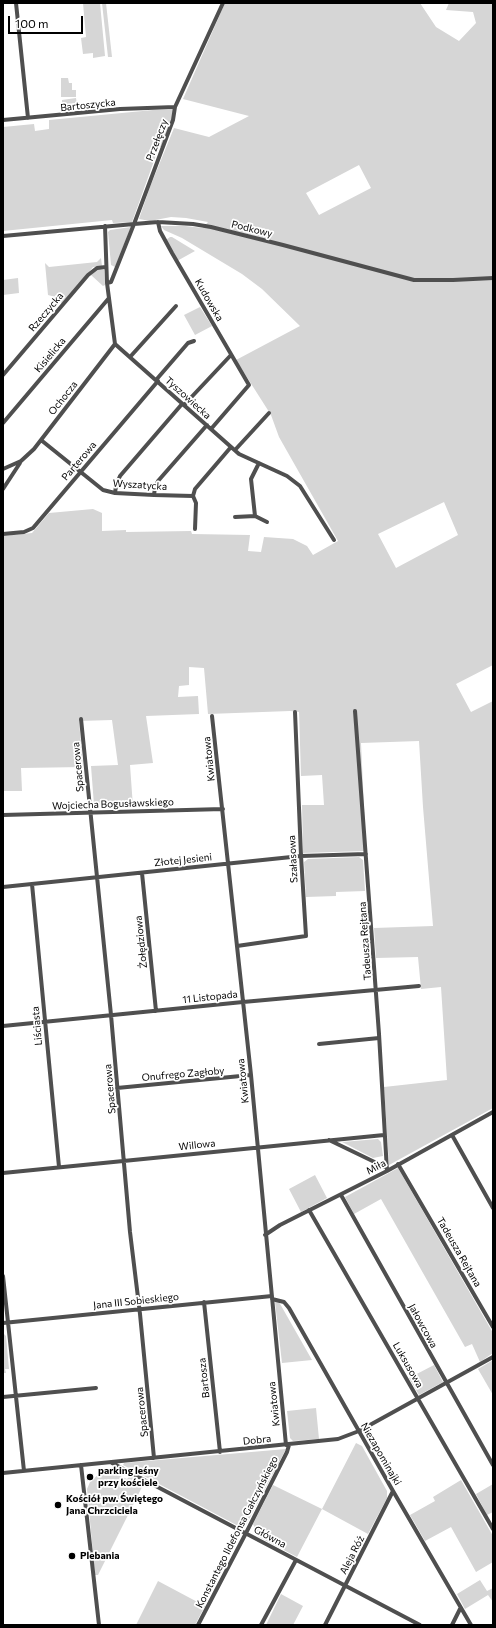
<!DOCTYPE html>
<html>
<head>
<meta charset="utf-8">
<style>
	body { margin:0 }
	#map { position:relative; width:496px; height:1628px; overflow:hidden; background:#fff; font-family:Commissioner,sans-serif }
	canvas { display:block }
	.frame { position:absolute; inset:0; border:4px solid #000; pointer-events:none }
	.scale { position:absolute; left:8px; top:16px; width:75px; height:18px; box-sizing:border-box; border:2px solid #000; border-top:0; padding-left:5px; font-size:12px; line-height:14px; white-space:nowrap; color:#000; -webkit-text-stroke:3px #fff; paint-order:stroke }
</style>
</head>
<body>
<div id="map">
<canvas width="496" height="1628"></canvas>
<div class="frame"></div>
<div class="scale">100 m</div>
</div>
<script>
const ctx = document.querySelector('canvas').getContext('2d');
ctx.lineJoin = 'round';
function fillPath(path, color) { ctx.fillStyle = color; ctx.fill(path, 'evenodd'); }
const poly = rows => new Path2D(rows.map(r => 'M' + r).join(''));
function stroke(path, color, width, dash) { ctx.strokeStyle = color; ctx.lineWidth = width; ctx.lineCap = dash ? 'butt' : 'round'; ctx.setLineDash(dash || []); ctx.stroke(path); }
function drawText(font, color, halo, rows, align = 'center') {
  ctx.font = font + ' Commissioner,sans-serif'; ctx.lineWidth = 3.5; ctx.setLineDash([]); ctx.textBaseline = 'middle'; ctx.strokeStyle = halo; ctx.fillStyle = color; for (const [text, x, y, turn = 0] of rows) {
    ctx.save(); ctx.translate(x, y); ctx.rotate((+turn || 0) * Math.PI / 180); ctx.textAlign = isNaN(turn) ? turn : align; if (halo) ctx.strokeText(text, 0, 0); ctx.fillText(text, 0, 0); ctx.restore();
  }
}
fillPath(poly([
	[83,3,100,3,105,56,93,58,93,53,83,54,81,38,86,37],
	[102,3,106,3,112,57,108,57],
	[225,3,420,3,436,27,459,41,476,23,473,12,446,10,449,3,493,3,493,665,456,684,471,712,493,701,493,1108,389,1165,384,1087,447,1080,441,987,421,989,418,957,376,958,374,928,433,926,423,807,419,741,361,743,366,851,303,853,302,805,324,805,322,775,301,776,299,712,290,711,208,714,204,668,189,667,189,685,179,686,178,697,198,696,199,714,146,716,153,763,130,765,133,807,97,808,94,805,91,766,118,765,112,720,79,721,83,767,21,768,22,791,3,791,3,536,32,533,49,513,93,509,102,513,102,531,126,530,126,532,191,531,192,534,250,535,248,551,261,552,264,537,293,539,307,546,313,555,338,541,279,437,271,415,236,360,300,326,262,289,242,274,182,238,164,230,161,226,185,226,203,228,208,222,186,218,171,217,150,221,139,219,150,187,174,128,209,137,249,116,183,99],
	[359,165,371,188,319,215,306,193],
	[444,502,458,535,396,568,378,534],
	[61,78,68,78,69,83,72,83,72,90,76,90,76,97,61,97],
	[76,98,77,105,62,107,62,100],
	[153,110,174,110,174,114,161,147,159,147,132,222,113,223,112,220,3,231,3,127,34,124,35,131,49,129,49,120],
	[131,227,115,267,111,265,108,232,110,230],
	[170,237,172,237,195,251,177,261,166,240],
	[101,258,102,266,93,267,62,304,59,298,48,295,45,263,49,267,97,262],
	[97,269,104,270,105,285,103,286,91,275],
	[18,278,19,293,3,295,3,280],
	[200,307,212,326,195,335,184,315],
	[359,857,363,860,365,891,336,892,336,896,306,897,304,862,308,859],
	[378,1139,381,1142,383,1156,373,1158,342,1142],
	[398,1168,493,1333,493,1353,480,1362,472,1344,465,1347,381,1199,354,1214,345,1197],
	[315,1175,327,1198,301,1212,289,1189],
	[275,1302,279,1302,312,1360,282,1363],
	[3,1333,6,1336,9,1369,5,1369,6,1373,3,1373],
	[493,1360,493,1395,478,1369],
	[434,1365,443,1382,419,1395,409,1378],
	[316,1408,319,1439,293,1441,290,1438,287,1411],
	[356,1443,362,1446,387,1491,387,1498,368,1534,322,1509,297,1557,259,1537,253,1524,273,1485,322,1509],
	[286,1449,244,1529,123,1465,124,1463],
	[99,1474,115,1474,127,1479,130,1476,144,1483,98,1575,95,1575,87,1489,90,1482],
	[461,1480,493,1536,493,1562,476,1572,451,1527,425,1541,410,1515,435,1501,433,1497],
	[493,1484,493,1512,487,1515,476,1494],
	[480,1580,487,1591,493,1588,493,1602,488,1595,465,1609,457,1594],
	[158,1581,205,1606,195,1625,136,1625],
	[281,1594,303,1606,293,1625,266,1625]
]), '#d6d6d6');
stroke(poly([
	[16,3,28,118],
	[3,120,120,109,175,107],
	[158,222,160,231,172,253,249,385,211,429],
	[105,226,107,283,115,344,239,454,287,476,300,486,334,540],
	[3,236,134,224,158,222,193,224,211,227,283,245,414,280,453,280,493,278],
	[107,283,111,282,134,224,173,120,175,107,223,3],
	[130,357,176,306],
	[3,375,88,275,97,268,106,267],
	[156,380,188,343,194,341],
	[184,405,231,355],
	[3,423,109,298],
	[41,440,103,490,115,493,154,495,193,496,195,489,231,447],
	[235,450,269,413],
	[3,469,21,461,34,449,115,344],
	[3,489,20,463],
	[115,493,116,486,120,476,182,404],
	[154,495,155,488,158,481,207,425],
	[193,496,196,503,195,529],
	[255,516,251,479,259,463],
	[235,517,255,516,267,522],
	[3,534,24,532,33,528,158,381],
	[355,711,379,1034,387,1171],
	[212,716,251,1075,286,1445],
	[81,719,111,1015,130,1232,140,1314,154,1458],
	[3,815,223,809],
	[142,873,156,1011],
	[32,884,59,1167],
	[3,887,301,856,366,854],
	[237,946,306,936,301,856,295,712],
	[3,1026,243,1002,419,986],
	[319,1044,379,1038],
	[117,1088,251,1075],
	[452,1135,493,1208],
	[329,1140,387,1168],
	[398,1164,493,1327],
	[3,1173,384,1135],
	[341,1195,493,1465],
	[309,1210,493,1529],
	[265,1235,280,1225,387,1171,493,1112],
	[3,1276,24,1471],
	[272,1299,284,1302,289,1308,393,1491,471,1625],
	[204,1302,220,1452],
	[3,1323,272,1296],
	[3,1397,96,1388],
	[112,1463,420,1625],
	[81,1465,99,1625],
	[3,1473,338,1439,359,1431,493,1357],
	[198,1625,246,1533,287,1452,289,1445],
	[261,1625,296,1560],
	[325,1625,393,1491],
	[452,1625,460,1609]
]), '#4f4f4f', 4);
for (const [x, y, r, color] of [
	[90,1477,4,"#000"],
	[58,1505,4,"#000"],
	[72,1556,4,"#000"]
]) { const dot = new Path2D(); dot.arc(x, y, r, 0, 2 * Math.PI); ctx.fillStyle = color; ctx.fill(dot); stroke(dot, '#fff', 1.5); }
drawText('10px', '#000', '#fff', [
	["Bartoszycka",88,105,-6],
	["Przełęczy",157,140,-69],
	["Podkowy",252,229,14],
	["Kudowska",209,300,60],
	["Rzeczycka",46,312,-50],
	["Kisielicka",50,355,-50],
	["Ochocza",63,398,-52],
	["Tyszowiecka",188,398,42],
	["Parterowa",79,461,-50],
	["Wyszatycka",140,485,4],
	["Kwiatowa",209,759,-96],
	["Spacerowa",78,767,-95],
	["Wojciecha Bogusławskiego",113,804,-2],
	["Szałasowa",293,859,-93],
	["Złotej Jesieni",183,860,-6],
	["Tadeusza Rejtana",365,941,-94],
	["Żołędziowa",141,942,-96],
	["11 Listopada",210,997,-6],
	["Liściasta",37,1026,-95],
	["Onufrego Zagłoby",183,1074,-5],
	["Kwiatowa",243,1081,-96],
	["Spacerowa",110,1089,-95],
	["Willowa",197,1145,-6],
	["Miła",376,1167,-28],
	["Tadeusza Rejtana",459,1252,60],
	["Jana III Sobieskiego",136,1301,-6],
	["Jałowcowa",423,1326,61],
	["Luksusowa",408,1365,60],
	["Bartosza",204,1378,-96],
	["Kwiatowa",274,1404,-96],
	["Spacerowa",142,1412,-96],
	["Dobra",257,1440,-6],
	["Niezapominajki",381,1454,60],
	["Konstantego Ildefonsa Gałczyńskiego",237,1532,-63],
	["Główna",270,1537,28],
	["Aleja Róż",352,1555,-63]
]);
drawText('bold 10px', '#000', '#fff', [
	["parking leśny",98,1471],
	["przy kościele",98,1483],
	["Kościół pw. Świętego",66,1499],
	["Jana Chrzciciela",66,1511],
	["Plebania",80,1556]
], 'left');
</script>
</body>
</html>
